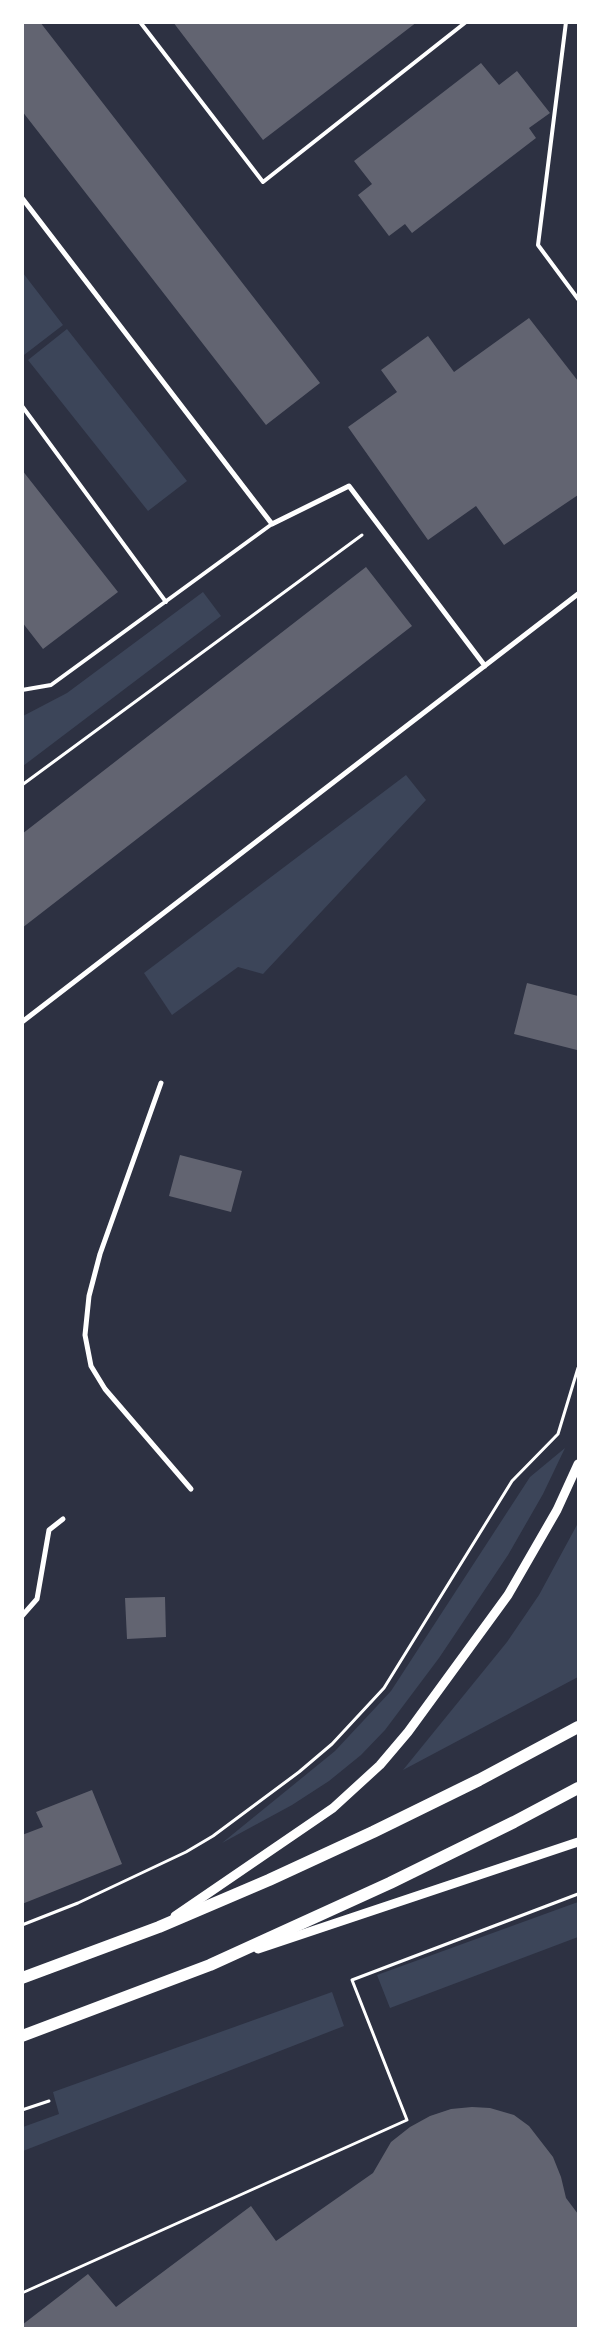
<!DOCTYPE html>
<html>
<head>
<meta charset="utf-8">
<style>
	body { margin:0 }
	#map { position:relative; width:601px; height:2351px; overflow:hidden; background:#2d3142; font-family:Rubik,sans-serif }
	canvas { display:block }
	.frame { position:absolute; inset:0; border:24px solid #fff; pointer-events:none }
</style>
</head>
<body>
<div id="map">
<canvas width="601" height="2351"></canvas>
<div class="frame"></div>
</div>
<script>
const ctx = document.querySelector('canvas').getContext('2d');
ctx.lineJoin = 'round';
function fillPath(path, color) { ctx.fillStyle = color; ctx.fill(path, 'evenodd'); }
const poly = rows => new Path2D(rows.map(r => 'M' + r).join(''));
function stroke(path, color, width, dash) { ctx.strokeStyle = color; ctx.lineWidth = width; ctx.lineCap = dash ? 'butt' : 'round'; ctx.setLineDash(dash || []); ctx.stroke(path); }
fillPath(poly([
	[23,273,63,325,24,355,22,352],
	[67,329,187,481,148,511,28,360],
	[203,592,221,616,23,766,23,716,67,693],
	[406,775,426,800,263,974,238,967,172,1015,144,973],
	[565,1448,543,1494,508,1555,439,1658,385,1730,361,1755,329,1781,292,1805,222,1843,335,1751,391,1691,530,1477],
	[578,1523,578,1677,403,1770,507,1642,539,1595],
	[578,1902,578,1937,390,2008,377,1975],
	[332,1992,344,2026,23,2151,23,2127,59,2114,53,2092]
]), '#3c4559');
fillPath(poly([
	[22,22,40,22,320,383,266,425,22,111],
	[173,22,417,22,263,140],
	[481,63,499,85,517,71,550,113,529,128,536,138,412,233,405,224,389,236,358,195,372,184,354,161],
	[529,318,578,381,578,495,504,545,476,506,428,540,348,427,397,392,381,370,428,336,454,372],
	[22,470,118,592,43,649,22,622],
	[366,567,412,626,22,928,22,834],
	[527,983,578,996,577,1050,514,1034],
	[180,1155,242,1171,231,1212,169,1196],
	[165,1597,166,1637,127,1639,125,1598],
	[92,1790,122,1864,22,1904,22,1835,43,1827,36,1812],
	[472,2107,490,2108,514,2115,529,2126,553,2157,561,2177,566,2198,578,2214,578,2328,22,2328,22,2325,88,2274,116,2307,251,2206,276,2241,373,2173,391,2142,410,2127,430,2116,451,2109]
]), '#626471');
stroke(poly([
	[22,785,362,535],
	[22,1925,78,1903,186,1852,213,1836,299,1772,332,1744,384,1688,512,1481,558,1434,578,1368],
	[22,2110,49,2101],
	[22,2293,407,2120,352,1980,578,1894]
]), '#fff', 3);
stroke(poly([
	[140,22,263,182,466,22],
	[566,22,538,245,578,299],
	[22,406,166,602],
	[22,690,51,685,272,524]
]), '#fff', 4);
stroke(poly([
	[22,198,272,524,349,486,485,666],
	[22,1022,578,594],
	[161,1083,100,1254,89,1296,85,1335,91,1366,105,1389,191,1489],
	[22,1616,37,1599,49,1530,63,1519]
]), '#fff', 5);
stroke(poly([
	[175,1916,333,1808,380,1765,408,1732,508,1595,557,1510,578,1464],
	[258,1949,578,1842]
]), '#fff', 9);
stroke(poly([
	[22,1978,159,1927,269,1880,373,1832,479,1780,578,1727],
	[22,2036,210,1965,390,1883,514,1822,578,1788]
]), '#fff', 12);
</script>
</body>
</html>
